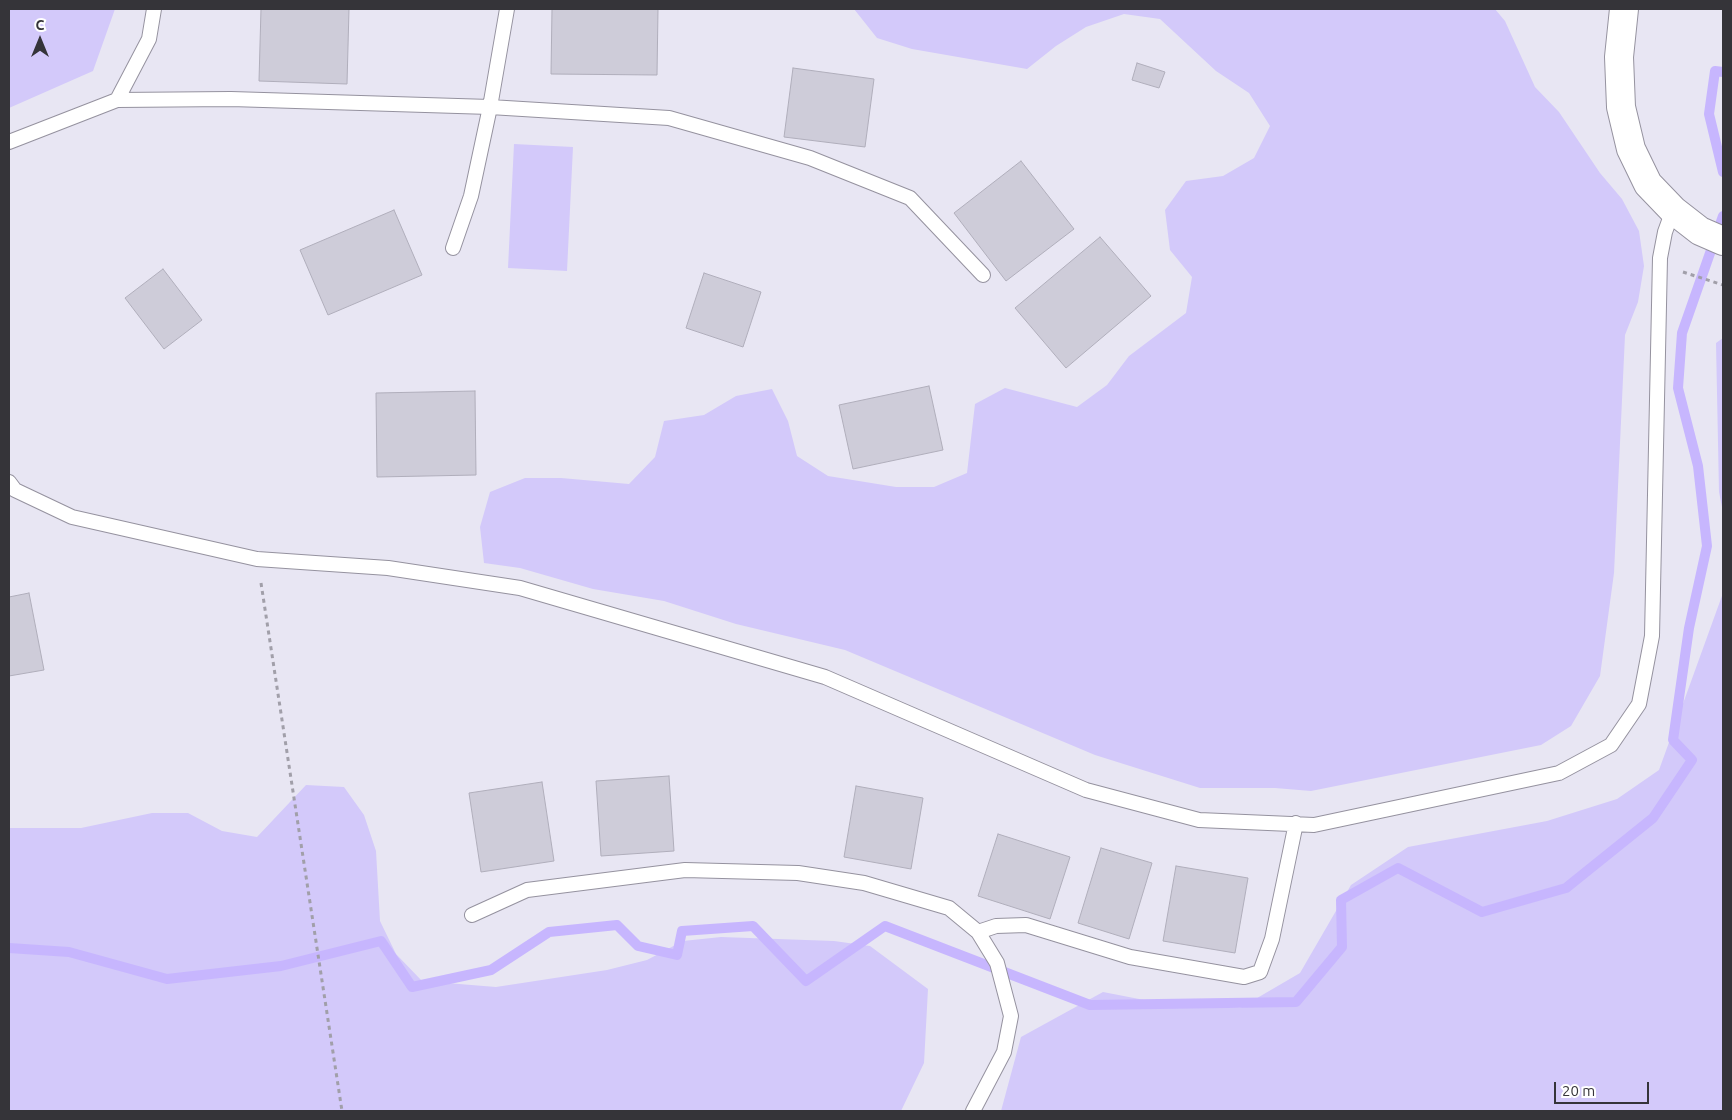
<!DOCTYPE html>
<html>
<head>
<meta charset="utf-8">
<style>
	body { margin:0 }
	#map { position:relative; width:1732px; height:1120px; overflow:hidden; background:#e8e6f3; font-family:Ubuntu,sans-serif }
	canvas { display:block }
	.frame { position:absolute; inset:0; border:10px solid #353439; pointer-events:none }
	.north { position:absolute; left:15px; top:15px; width:50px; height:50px; -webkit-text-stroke:4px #fff; paint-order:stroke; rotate:0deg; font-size:14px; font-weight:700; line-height:20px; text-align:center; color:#353439 }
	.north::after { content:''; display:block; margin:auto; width:18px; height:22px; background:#353439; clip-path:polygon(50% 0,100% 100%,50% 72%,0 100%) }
	.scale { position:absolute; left:1554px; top:1082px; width:95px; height:22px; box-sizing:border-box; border:2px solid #353439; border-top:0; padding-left:6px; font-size:15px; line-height:18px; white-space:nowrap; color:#353439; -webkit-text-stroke:4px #fff; paint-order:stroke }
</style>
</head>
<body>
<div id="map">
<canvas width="1732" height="1120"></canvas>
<div class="frame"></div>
<div class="north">С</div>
<div class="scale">20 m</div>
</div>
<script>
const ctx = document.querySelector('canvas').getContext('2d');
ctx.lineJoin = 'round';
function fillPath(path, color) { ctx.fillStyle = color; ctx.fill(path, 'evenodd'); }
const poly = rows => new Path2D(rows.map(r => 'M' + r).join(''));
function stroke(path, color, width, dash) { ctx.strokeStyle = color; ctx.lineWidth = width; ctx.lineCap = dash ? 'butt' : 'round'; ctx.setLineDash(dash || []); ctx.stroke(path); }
fillPath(poly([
	[9,9,115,9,93,71,9,108],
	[854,9,1495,9,1505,21,1535,87,1559,112,1600,173,1622,199,1639,231,1644,266,1638,302,1625,335,1614,573,1600,676,1571,726,1541,745,1311,791,1275,788,1200,788,1095,755,845,650,736,624,664,601,593,589,520,568,484,563,480,527,490,492,525,478,561,478,629,484,655,457,664,421,704,415,736,396,772,389,788,421,797,456,828,476,896,487,934,487,967,473,975,404,1005,388,1077,407,1107,385,1129,356,1186,313,1192,277,1170,250,1165,210,1186,181,1223,176,1254,158,1270,126,1249,93,1216,71,1160,19,1124,14,1086,27,1056,46,1027,69,912,49,877,38],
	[514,144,573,147,567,271,508,268],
	[1723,338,1723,512,1719,492,1716,343],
	[1723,593,1723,1111,1001,1111,1021,1037,1103,992,1170,1005,1240,1008,1300,973,1351,885,1408,847,1547,821,1617,799,1659,770],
	[306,785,344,787,364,815,376,851,380,921,396,954,422,981,496,987,607,970,647,960,683,941,721,937,834,941,870,946,928,989,924,1063,901,1111,9,1111,9,828,81,828,152,813,188,813,222,831,257,837]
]), '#d3c9fa');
stroke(poly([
	[1723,72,1715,71,1709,114,1723,172],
	[9,948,69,952,167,979,281,966,381,941,412,987,491,970,549,932,617,925,638,946,677,955,682,931,753,926,806,981,885,926,1090,1005,1296,1002,1342,947,1341,900,1398,868,1482,912,1566,888,1653,818,1692,760,1673,740,1689,628,1707,546,1698,466,1678,388,1682,333,1723,216]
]), '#c7b6fe', 10);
const building = poly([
	[261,9,349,9,347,84,259,81,261,9],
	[552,9,658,9,657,75,551,74,552,9],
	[1137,63,1165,72,1159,88,1132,80,1137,63],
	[793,68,874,79,865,147,784,137,793,68],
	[1021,161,1074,229,1006,281,954,213,1021,161],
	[394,210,422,275,328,315,300,250,394,210],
	[1100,237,1151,296,1066,368,1015,308,1100,237],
	[163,269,202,320,164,349,125,298,163,269],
	[704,273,761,292,743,347,686,328,704,273],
	[929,386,943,450,853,469,839,405,929,386],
	[475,391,476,475,377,477,376,393,475,391],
	[29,593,44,670,9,676,9,597,29,593],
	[669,776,674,851,601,856,596,781,669,776],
	[542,782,554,861,481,872,469,793,542,782],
	[856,786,923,798,911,869,844,857,856,786],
	[998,834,1070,857,1050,919,978,896,998,834],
	[1101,848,1152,863,1129,939,1078,923,1101,848],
	[1176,866,1248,878,1235,953,1163,941,1176,866]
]);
fillPath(building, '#ceccd9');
stroke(building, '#b0aebb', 1);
const service = poly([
	[117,100,231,99,490,107,669,118,810,158,910,198,983,275],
	[9,142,117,100,149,39,154,9],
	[453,248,471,196,490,107,507,9],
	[9,482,15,490,72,517,257,559,388,568,520,588,825,677,1086,790,1199,820,1314,825,1559,773,1611,745,1639,704,1652,636,1660,258,1665,232,1673,210],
	[472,915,527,890,685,870,798,873,864,883,949,908,978,932,997,963,1011,1016,1004,1052,973,1111],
	[978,932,996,926,1026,925,1130,957,1244,977,1260,972,1272,939,1296,823]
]);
const secondary = poly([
	[1624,9,1619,57,1621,107,1631,149,1648,184,1673,210,1700,231,1723,241]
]);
stroke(service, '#95929f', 16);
stroke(secondary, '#95929f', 30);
stroke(poly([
	[1683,272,1723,285],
	[261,583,342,1111]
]), '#a19fa9', 3, [4, 4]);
stroke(service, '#fff', 14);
stroke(secondary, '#fff', 28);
</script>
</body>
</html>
